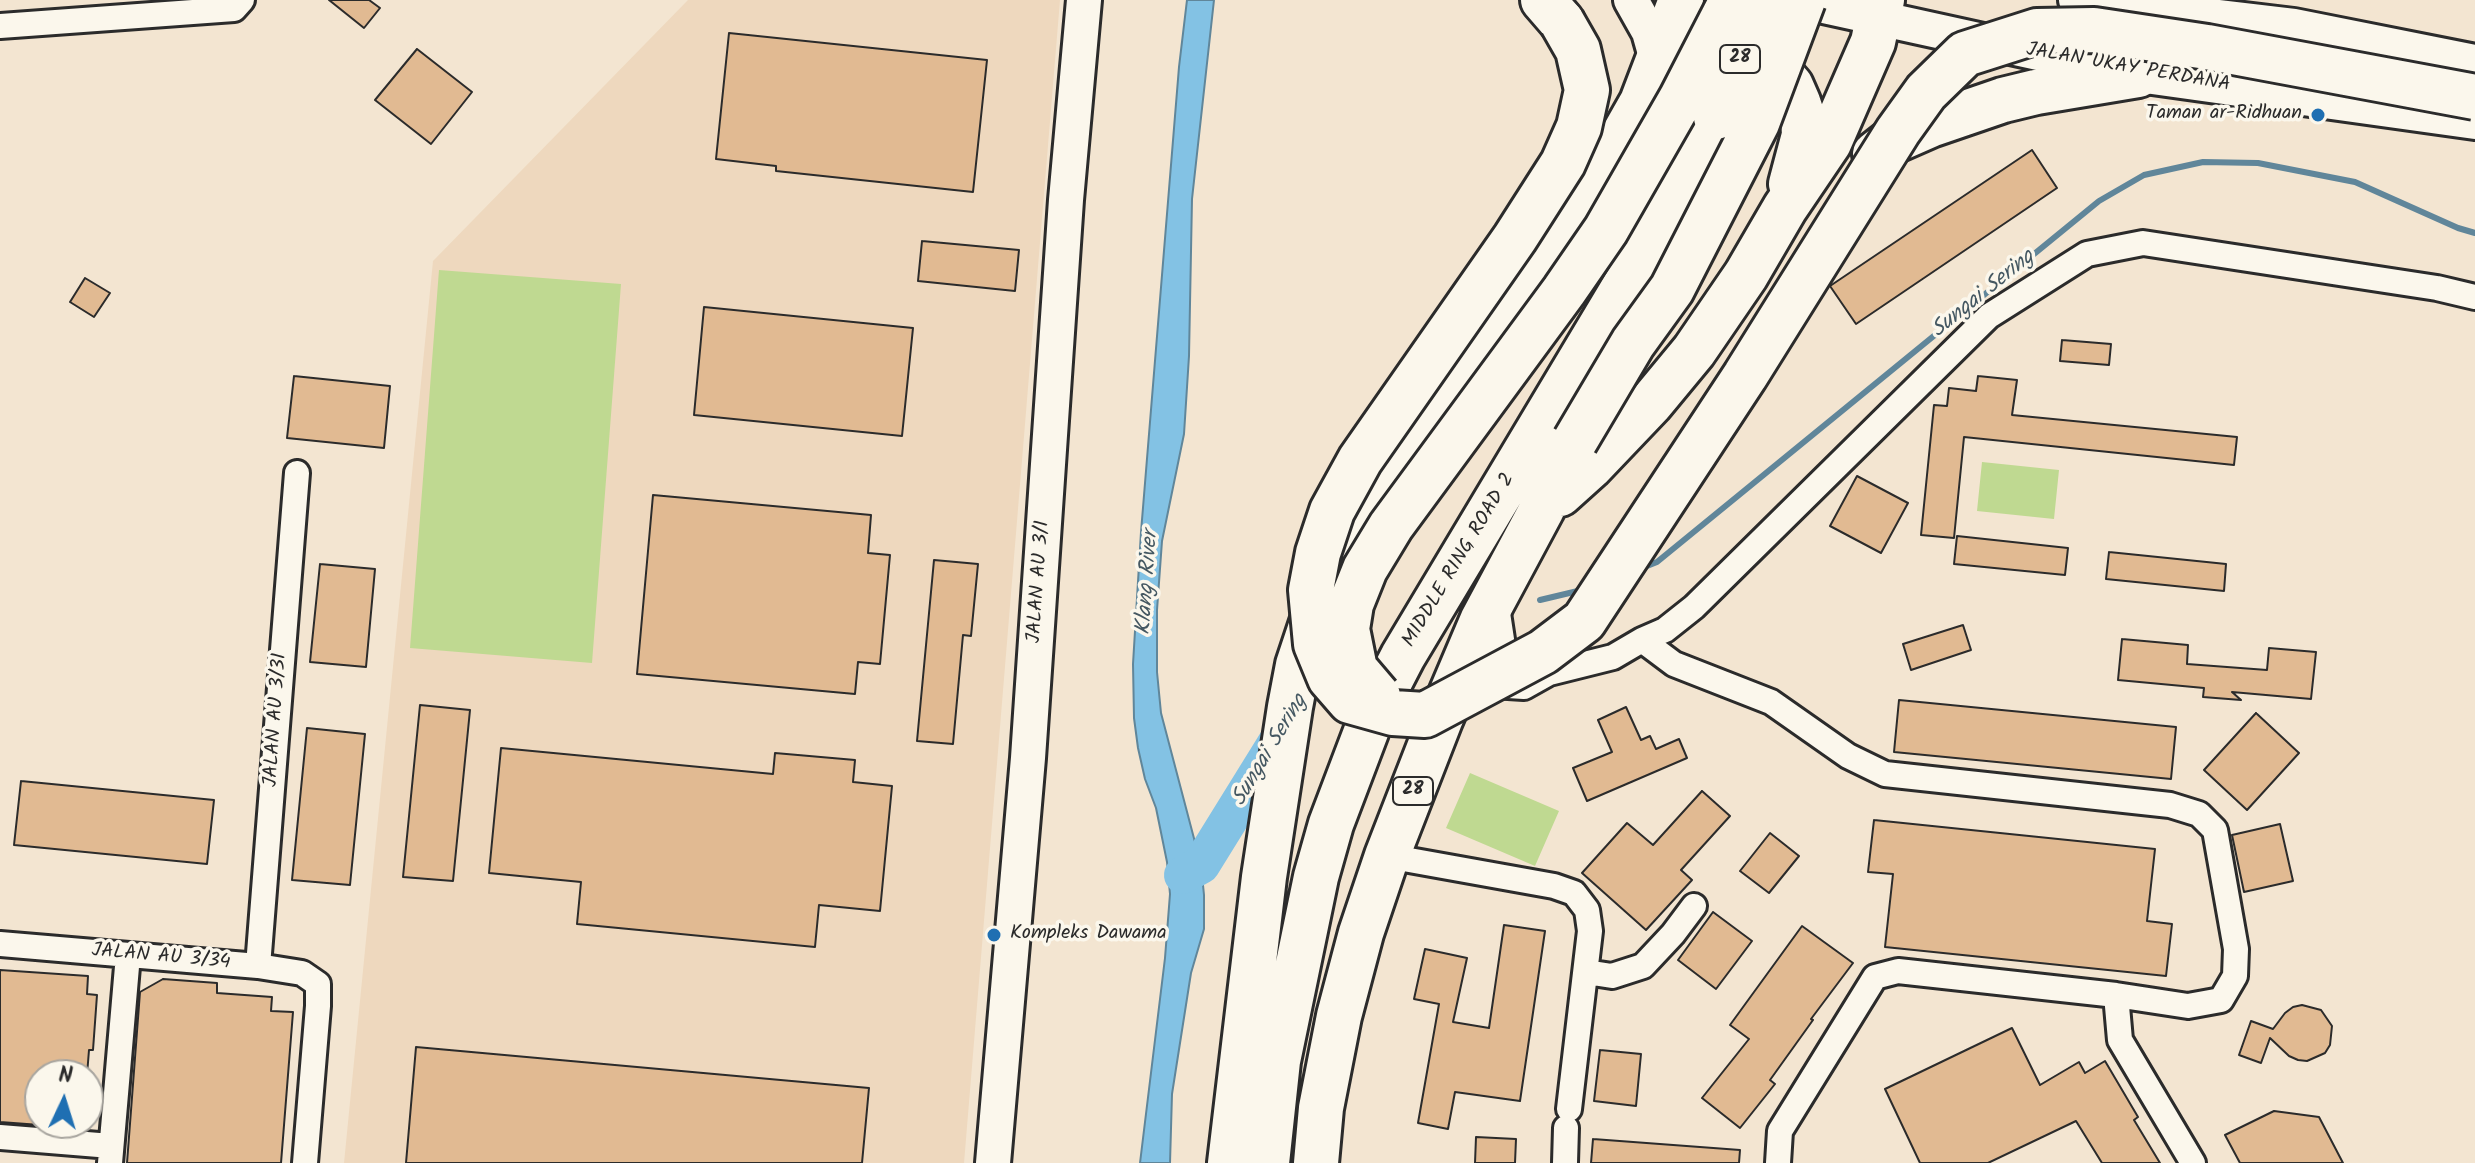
<!DOCTYPE html>
<html>
<head>
<meta charset="utf-8">
<style>
	body { margin:0 }
	#map { position:relative; width:2475px; height:1163px; overflow:hidden; background:#f3e5d1; font-family:Kalam,sans-serif }
	canvas { display:block }
	.north { position:absolute; left:24px; top:1059px; width:80px; height:80px; box-sizing:border-box; background:#fbf7ec; border:2px solid #a8a59f; border-radius:50%; rotate:4deg; font-size:22px; font-weight:700; line-height:32px; text-align:center; color:#2b2b2b }
	.north::after { content:''; display:block; margin:auto; width:28px; height:36px; background:#1f6fb2; clip-path:polygon(50% 0,100% 100%,50% 72%,0 100%) }
</style>
</head>
<body>
<div id="map">
<canvas width="2475" height="1163"></canvas>
<div class="north">N</div>
</div>
<script>
const ctx = document.querySelector('canvas').getContext('2d');
ctx.lineJoin = 'round';
function fillPath(path, color) { ctx.fillStyle = color; ctx.fill(path, 'evenodd'); }
const poly = rows => new Path2D(rows.map(r => 'M' + r).join(''));
function stroke(path, color, width, dash) { ctx.strokeStyle = color; ctx.lineWidth = width; ctx.lineCap = dash ? 'butt' : 'round'; ctx.setLineDash(dash || []); ctx.stroke(path); }
function drawText(font, color, halo, rows, align = 'center') {
  ctx.font = font + ' Kalam,sans-serif'; ctx.lineWidth = 7; ctx.setLineDash([]); ctx.textBaseline = 'middle'; ctx.strokeStyle = halo; ctx.fillStyle = color; for (const [text, x, y, turn = 0] of rows) {
    ctx.save(); ctx.translate(x, y); ctx.rotate((+turn || 0) * Math.PI / 180); ctx.textAlign = isNaN(turn) ? turn : align; if (halo) ctx.strokeText(text, 0, 0); ctx.fillText(text, 0, 0); ctx.restore();
  }
}
fillPath(poly([
	[688,0,1060,0,964,1163,344,1163,433,261]
]), '#eed8be');
fillPath(poly([
	[439,270,621,284,592,663,410,648],
	[1982,462,2059,470,2054,519,1977,511],
	[1470,773,1559,811,1535,866,1446,828]
]), '#bfd991');
const water = poly([
	[1187,0,1214,0,1192,199,1189,356,1184,434,1162,541,1157,610,1157,672,1161,713,1201,865,1204,895,1204,929,1191,973,1172,1094,1170,1163,1140,1163,1165,958,1170,894,1167,862,1156,808,1145,779,1138,748,1134,718,1133,664,1141,532,1179,67,1187,0]
]);
fillPath(water, '#83c2e4');
stroke(water, '#60869a', 2);
stroke(poly([
	[1642,568,1657,562,2099,201,2144,175,2203,162,2258,163,2355,182,2458,228,2475,233],
	[1540,600,1582,590]
]), '#60869a', 6);
stroke(poly([
	[1183,875,1201,865,1284,731]
]), '#83c2e4', 38);
const building = poly([
	[329,0,369,0,380,8,364,28,329,0],
	[729,33,987,60,973,192,776,171,776,166,716,159,729,33],
	[417,49,472,92,431,144,375,100,417,49],
	[2032,150,2057,188,1856,324,1830,286,2032,150],
	[922,241,1019,250,1015,291,918,281,922,241],
	[85,278,110,293,94,317,70,302,85,278],
	[704,307,913,328,902,436,694,415,704,307],
	[2062,340,2111,344,2109,365,2060,361,2062,340],
	[294,376,390,386,384,448,287,438,294,376],
	[1978,376,2017,380,2012,415,2237,437,2234,465,1964,437,1954,538,1921,535,1934,405,1947,406,1949,388,1976,391,1978,376],
	[1857,476,1908,503,1881,553,1830,526,1857,476],
	[653,495,871,515,868,553,890,555,880,664,858,662,855,694,637,674,653,495],
	[1957,536,2068,548,2065,575,1954,564,1957,536],
	[2109,552,2226,564,2224,591,2106,579,2109,552],
	[934,560,978,564,971,636,963,635,953,744,917,741,934,560],
	[320,564,375,569,366,667,310,662,320,564],
	[1963,625,1971,650,1911,670,1903,644,1963,625],
	[2122,639,2188,645,2187,664,2267,670,2269,648,2316,652,2311,699,2232,692,2241,700,2203,697,2204,688,2118,680,2122,639],
	[1899,700,2176,727,2171,779,1894,752,1899,700],
	[420,705,470,710,453,881,403,877,420,705],
	[1626,707,1641,740,1650,736,1656,749,1679,739,1687,758,1587,801,1573,768,1612,752,1598,720,1626,707],
	[2256,713,2299,753,2247,810,2204,770,2256,713],
	[307,728,365,734,350,885,292,880,307,728],
	[501,748,773,774,775,753,855,760,853,782,892,786,880,911,819,905,815,947,577,924,581,882,489,873,501,748],
	[21,781,214,800,207,864,14,845,21,781],
	[1702,791,1730,816,1681,870,1692,880,1646,930,1582,873,1627,823,1653,845,1702,791],
	[1874,820,2155,849,2147,921,2172,924,2166,976,1885,947,1893,874,1868,872,1874,820],
	[2280,824,2293,881,2244,892,2232,835,2280,824],
	[1770,833,1799,856,1769,893,1740,871,1770,833],
	[1713,912,1752,941,1716,989,1678,960,1713,912],
	[1504,925,1545,931,1520,1101,1455,1092,1448,1129,1418,1123,1439,1004,1414,999,1425,949,1467,958,1453,1022,1489,1028,1504,925],
	[1802,926,1853,963,1811,1019,1813,1020,1770,1080,1775,1084,1740,1128,1702,1098,1749,1039,1730,1025,1802,926],
	[0,970,88,976,87,994,97,995,93,1050,89,1050,87,1075,40,1075,40,1125,0,1122,0,970],
	[163,979,217,983,217,993,272,997,271,1011,293,1012,281,1163,127,1163,140,992,163,979],
	[2302,1005,2321,1010,2332,1026,2330,1045,2325,1053,2307,1061,2298,1060,2289,1056,2270,1038,2261,1063,2239,1055,2251,1021,2273,1029,2285,1013,2293,1007,2302,1005],
	[2012,1028,2040,1085,2079,1062,2085,1073,2105,1061,2138,1117,2134,1120,2160,1163,2102,1163,2076,1121,1988,1163,1920,1163,1885,1089,2012,1028],
	[416,1047,869,1088,862,1163,406,1163,416,1047],
	[1600,1050,1641,1054,1636,1106,1594,1101,1600,1050],
	[2274,1111,2319,1117,2343,1163,2240,1163,2225,1135,2274,1111],
	[1476,1137,1516,1139,1515,1163,1475,1163,1476,1137],
	[1593,1139,1740,1150,1739,1163,1591,1163,1593,1139]
]);
fillPath(building, '#e1ba92');
stroke(building, '#2b2b2b', 2);
const street = poly([
	[0,26,234,9,242,0],
	[1496,600,1503,646,1507,655,1527,666],
	[1642,640,1665,630,1694,607,1989,316,2087,254,2143,243,2437,288,2475,297],
	[1492,685,1524,687,1549,673,1613,657,1642,640,1674,664,1771,702,1848,756,1885,774,2170,805,2199,814,2215,830,2236,949,2235,976,2221,1000,2188,1006,2116,995,1898,971,1875,977,1780,1131,1778,1163],
	[1387,856,1554,886,1574,893,1587,910,1590,931,1569,1109],
	[0,944,258,966,302,973,318,984,318,1006,305,1163],
	[258,966,297,473],
	[1586,972,1612,976,1643,966,1673,934,1694,906],
	[2116,995,2120,1040,2193,1163],
	[0,1137,111,1146],
	[110,1163,128,955],
	[1565,1163,1566,1128]
]);
const secondary = poly([
	[1631,0,1649,32,1658,64],
	[1796,0,2138,75,2475,122],
	[2076,0,2294,26,2475,62],
	[993,1163,1028,758,1066,200,1084,0]
]);
const highway = poly([
	[1543,0,1562,22],
	[1746,55,1766,61,1778,71,1791,86,1798,102,1803,117,1804,135,1791,184],
	[1875,154,1889,143,1930,125,2003,100,2036,92,2138,75],
	[1560,494,1590,467,1651,403,1694,351,1746,275,1785,208,1829,143,1873,42,1882,0],
	[1230,1163,1264,877,1290,707,1298,665,1329,572,1396,460,1568,224,1604,169,1642,102,1681,0],
	[1267,1163,1278,1061,1316,877,1331,824,1372,716,1403,656,1679,195,1716,117],
	[1316,1163,1321,1108,1339,1016,1361,933,1387,856,1440,720,1482,621,1542,509,1575,441]
]);
stroke(street, '#2b2b2b', 30);
stroke(secondary, '#2b2b2b', 40);
stroke(highway, '#2b2b2b', 50);
stroke(street, '#fbf7ec', 24);
stroke(secondary, '#fbf7ec', 34);
stroke(highway, '#fbf7ec', 44);
const highwayBridge = poly([
	[1562,22,1578,50,1587,90,1579,127,1563,163,1515,238,1360,460,1332,511,1318,553,1311,590,1316,644,1330,678,1350,701,1393,713,1425,715,1543,652,1584,621,1745,376,1898,131,1926,92,1965,54,2037,31,2094,30,2207,47,2475,97],
	[1716,117,1763,0],
	[1575,441,1633,343,1672,289,1757,123,1803,0],
	[1378,696,1355,669,1347,629,1351,604,1365,569,1391,526,1564,291,1606,230,1681,99,1732,0]
]);
stroke(highwayBridge, '#2b2b2b', 50, []);
stroke(highwayBridge, '#fbf7ec', 44);
for (const [x, y, r, color] of [
	[2318,115,8,"#1f6fb2"],
	[994,935,8,"#1f6fb2"]
]) { const dot = new Path2D(); dot.arc(x, y, r, 0, 2 * Math.PI); ctx.fillStyle = color; ctx.fill(dot); stroke(dot, '#fbf7ec', 3); }
for (const [x, y, w] of [
	[1740,59,40],
	[1413,791,40]
]) { const box = new Path2D(); box.roundRect(x - w / 2, y - 14, w, 28, 6); ctx.fillStyle = '#fbf7ec'; ctx.fill(box); stroke(box, '#2b2b2b', 2); }
drawText('bold 18px', '#2b2b2b', null, [
	["28",1740,59],
	["28",1413,791]
]);
drawText('20px', '#2b2b2b', '#fbf7ec', [
	["JALAN UKAY PERDANA",2128,69,10],
	["MIDDLE RING ROAD 2",1460,561,-59],
	["JALAN AU 3/1",1040,582,-86],
	["JALAN AU 3/31",277,720,-86],
	["JALAN AU 3/34",161,958,5]
]);
drawText('20px', '#2b2b2b', '#fbf7ec', [
	["Taman ar-Ridhuan",2302,115],
	["Kompleks Dawama",1010,935,"left"]
], 'right');
drawText('italic 22px', '#455862', '#fbf7ec', [
	["Sungai Sering",1984,295,-39],
	["Klang River",1149,583,-86],
	["Sungai Sering",1271,751,-59]
]);
</script>
</body>
</html>
